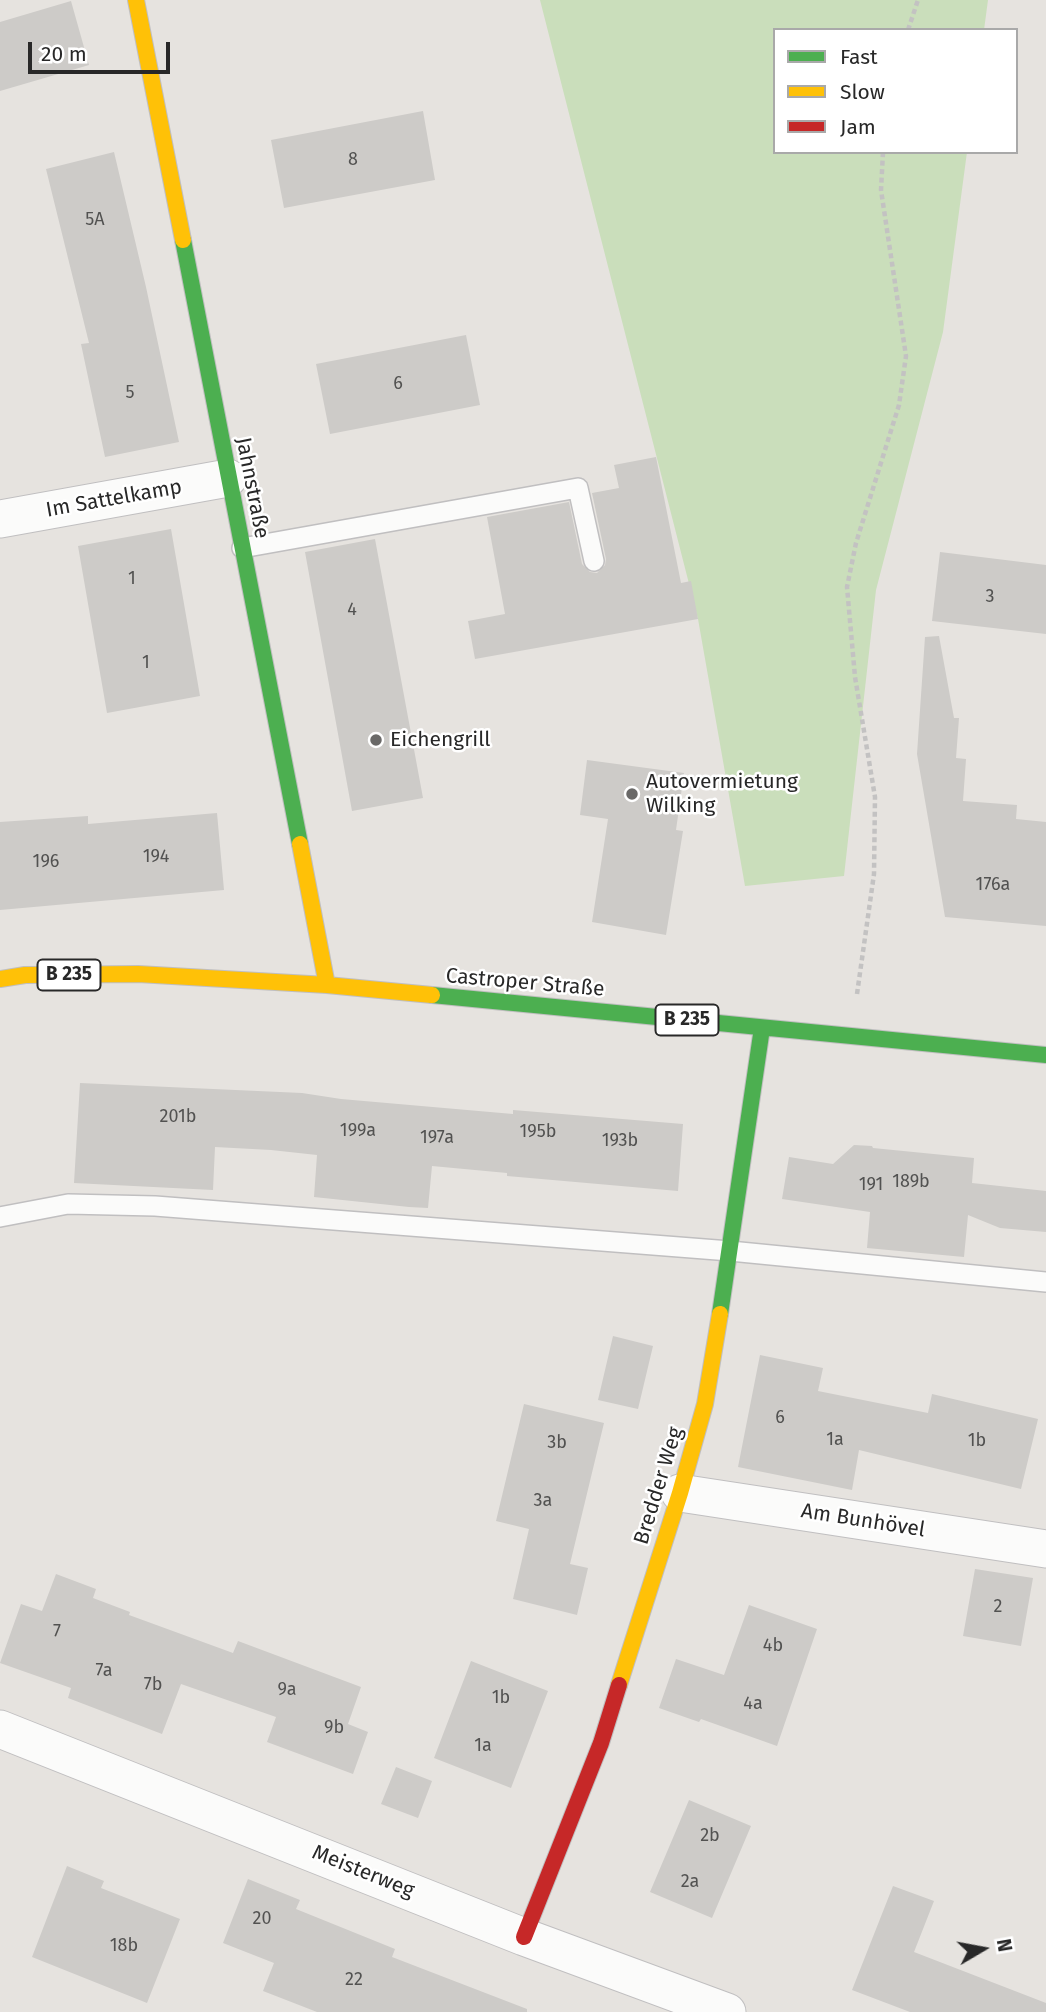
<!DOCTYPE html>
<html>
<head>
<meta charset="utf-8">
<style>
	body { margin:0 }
	#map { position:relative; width:1046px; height:2012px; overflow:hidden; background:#e6e3df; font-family:"Fira Sans",sans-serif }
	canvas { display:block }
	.legend { position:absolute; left:773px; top:28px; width:245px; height:126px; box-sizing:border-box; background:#fff; border:2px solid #a9a9a9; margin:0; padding:9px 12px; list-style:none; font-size:21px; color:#282828 }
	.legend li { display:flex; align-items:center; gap:14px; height:35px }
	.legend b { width:35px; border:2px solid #a9a9a9 }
	.north { position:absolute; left:948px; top:1914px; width:70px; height:70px; -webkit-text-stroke:5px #fff; paint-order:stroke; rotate:80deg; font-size:19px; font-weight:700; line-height:28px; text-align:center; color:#282828 }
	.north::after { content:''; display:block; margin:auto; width:24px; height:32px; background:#282828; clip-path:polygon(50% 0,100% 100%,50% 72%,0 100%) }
	.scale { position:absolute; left:28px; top:42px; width:142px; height:32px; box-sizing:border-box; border:4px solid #282828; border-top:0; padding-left:9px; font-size:21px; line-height:24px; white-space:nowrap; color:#282828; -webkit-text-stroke:5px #fff; paint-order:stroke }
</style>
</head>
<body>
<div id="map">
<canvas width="1046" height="2012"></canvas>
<ul class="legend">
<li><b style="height:9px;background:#4caf50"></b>Fast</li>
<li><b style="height:9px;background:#ffc107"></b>Slow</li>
<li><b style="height:9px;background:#c62828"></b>Jam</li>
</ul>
<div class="north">N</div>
<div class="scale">20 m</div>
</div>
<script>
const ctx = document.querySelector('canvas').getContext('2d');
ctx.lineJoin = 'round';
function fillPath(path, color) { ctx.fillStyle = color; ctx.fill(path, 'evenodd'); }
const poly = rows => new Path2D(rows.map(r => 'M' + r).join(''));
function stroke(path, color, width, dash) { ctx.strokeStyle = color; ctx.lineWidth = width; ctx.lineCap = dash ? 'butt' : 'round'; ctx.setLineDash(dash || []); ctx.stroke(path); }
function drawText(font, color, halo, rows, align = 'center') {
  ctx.font = font + ' "Fira Sans",sans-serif'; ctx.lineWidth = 5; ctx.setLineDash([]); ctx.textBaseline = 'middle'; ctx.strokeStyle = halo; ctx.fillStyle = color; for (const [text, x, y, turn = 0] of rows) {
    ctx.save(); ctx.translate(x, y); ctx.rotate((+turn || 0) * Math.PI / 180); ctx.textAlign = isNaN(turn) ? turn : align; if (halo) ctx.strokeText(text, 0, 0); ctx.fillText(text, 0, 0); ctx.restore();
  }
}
fillPath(poly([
	[540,0,988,0,984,30,775,30,775,152,967,152,943,332,876,590,844,876,745,886,698,619]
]), '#cadebb');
fillPath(poly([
	[71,1,89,65,0,91,0,22],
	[423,111,435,180,284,208,271,140],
	[114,152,146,287,179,442,105,457,81,344,89,343,46,169],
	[466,335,480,405,330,434,316,364],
	[656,457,681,583,691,581,698,619,475,659,468,621,505,614,487,517,569,502,582,564,590,572,597,573,605,565,606,559,592,493,619,488,614,465],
	[171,529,200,696,107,713,78,546],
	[375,539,423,798,352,811,305,552],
	[940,552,1046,565,1046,634,932,621],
	[939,636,954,718,959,718,956,758,966,759,963,801,1017,805,1016,819,1046,822,1046,926,945,917,917,754,925,637],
	[587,760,684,773,676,830,683,831,666,935,592,922,608,819,580,815],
	[217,813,224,890,0,910,0,822,88,816,88,824],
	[80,1083,302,1093,341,1099,513,1114,513,1110,683,1124,678,1191,507,1176,507,1173,432,1166,428,1208,409,1207,314,1197,317,1155,271,1150,215,1147,213,1190,74,1183],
	[854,1145,872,1146,873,1148,974,1158,972,1183,1046,1191,1046,1232,1000,1228,968,1215,964,1257,867,1248,870,1212,782,1199,789,1157,833,1164],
	[613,1336,653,1346,638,1409,598,1400],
	[760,1355,823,1368,818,1391,928,1413,932,1394,1038,1419,1021,1489,859,1450,852,1490,738,1467],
	[524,1404,604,1423,570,1564,588,1568,577,1615,513,1599,529,1529,496,1521],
	[975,1569,1033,1578,1021,1646,963,1636],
	[56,1574,96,1589,93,1598,130,1612,129,1615,233,1653,238,1641,361,1687,348,1724,368,1732,353,1774,267,1742,276,1717,181,1684,162,1734,68,1698,71,1688,0,1663,21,1604,42,1611],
	[749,1605,817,1629,777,1746,701,1719,699,1722,659,1708,676,1659,724,1675],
	[471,1661,548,1691,511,1788,434,1758],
	[396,1767,432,1781,418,1818,381,1804],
	[689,1800,751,1826,712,1918,650,1892],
	[67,1866,104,1881,101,1888,180,1919,147,2003,32,1957],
	[248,1879,300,1900,296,1909,395,1949,392,1957,527,2009,527,2012,317,2012,263,1991,274,1963,223,1943],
	[893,1886,934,1901,914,1952,1046,2003,1046,2012,910,2012,852,1990]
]), '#cdcbc8');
const lane = poly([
	[242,548,578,488,594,561],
	[0,1217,68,1204,155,1206,730,1251,1046,1282]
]);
const street = poly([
	[0,519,228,478],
	[680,1493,1046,1549],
	[0,1729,524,1937,727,2012]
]);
const fast = poly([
	[183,240,300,844],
	[432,995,1046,1055],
	[720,1314,762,1028]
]);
const slow = poly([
	[136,0,183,240],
	[300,844,327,985],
	[0,979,25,975,138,974,327,985,432,995],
	[619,1685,680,1493,705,1404,720,1314]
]);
const jam = poly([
	[524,1937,601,1743,619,1685]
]);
stroke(lane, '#c0bfc0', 22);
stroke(street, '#c0bfc0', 39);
stroke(fast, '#c0bfc0', 18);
stroke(slow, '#c0bfc0', 18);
stroke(jam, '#c0bfc0', 18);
stroke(poly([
	[908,30,918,0],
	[857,994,874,874,875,797,855,677,847,587,856,543,899,405,906,356,881,190,883,152]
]), '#c3c2c2', 4.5, [5, 3.5]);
stroke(lane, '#fbfbfa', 19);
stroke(street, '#fbfbfa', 37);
stroke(fast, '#4caf50', 16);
stroke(slow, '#ffc107', 16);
stroke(jam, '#c62828', 16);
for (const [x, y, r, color] of [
	[376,740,7,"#6a6968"],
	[632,794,7,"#6a6968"]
]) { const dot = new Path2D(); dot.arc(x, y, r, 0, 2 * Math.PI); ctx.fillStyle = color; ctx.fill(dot); stroke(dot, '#fff', 2.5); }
drawText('18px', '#525251', null, [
	["8",353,160],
	["5A",95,220],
	["6",398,384],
	["5",130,393],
	["1",132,579],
	["3",990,597],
	["4",352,610],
	["1",146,663],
	["194",156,857],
	["196",46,862],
	["176a",993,885],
	["201b",178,1117],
	["199a",358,1131],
	["195b",538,1132],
	["197a",437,1138],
	["193b",620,1141],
	["189b",911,1182],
	["191",871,1185],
	["6",780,1418],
	["1a",835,1440],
	["1b",977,1441],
	["3b",557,1443],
	["3a",543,1501],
	["2",998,1607],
	["7",57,1632],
	["4b",773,1646],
	["7a",104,1671],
	["7b",153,1685],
	["9a",287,1690],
	["1b",501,1698],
	["4a",753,1704],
	["9b",334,1728],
	["1a",483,1746],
	["2b",710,1836],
	["2a",690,1882],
	["20",262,1919],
	["18b",124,1946],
	["22",354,1980]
]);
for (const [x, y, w] of [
	[69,975,63],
	[687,1020,63]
]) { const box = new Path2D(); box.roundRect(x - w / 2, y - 15.5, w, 31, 5); ctx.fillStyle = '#fff'; ctx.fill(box); stroke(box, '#282828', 2); }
drawText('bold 19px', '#282828', null, [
	["B 235",69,975],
	["B 235",687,1020]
]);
drawText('21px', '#282828', '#fff', [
	["Jahnstraße",252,488,79],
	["Im Sattelkamp",114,499,-10],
	["Castroper Straße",525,983,5],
	["Bredder Weg",659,1486,-73],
	["Am Bunhövel",863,1521,9],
	["Meisterweg",363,1872,22]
]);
drawText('21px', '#282828', '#fff', [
	["Eichengrill",390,740],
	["Autovermietung",646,782],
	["Wilking",646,806]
], 'left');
</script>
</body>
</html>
